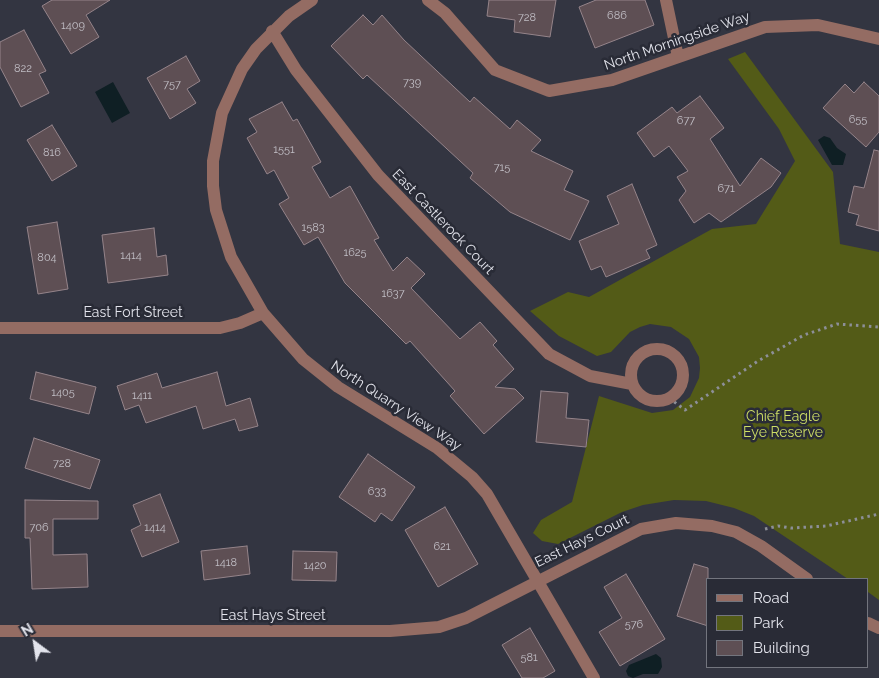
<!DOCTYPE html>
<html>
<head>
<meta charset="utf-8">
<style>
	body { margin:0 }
	#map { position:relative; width:879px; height:678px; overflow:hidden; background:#333541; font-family:Raleway,sans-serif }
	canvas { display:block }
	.legend { position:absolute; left:706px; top:578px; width:162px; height:90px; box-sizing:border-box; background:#292b36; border:1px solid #73757e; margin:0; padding:6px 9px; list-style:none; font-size:15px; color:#e2e3eb }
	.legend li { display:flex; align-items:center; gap:10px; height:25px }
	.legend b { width:25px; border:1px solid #73757e }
	.north { position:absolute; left:10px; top:618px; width:50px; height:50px; -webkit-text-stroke:4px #292b36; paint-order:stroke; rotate:329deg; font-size:14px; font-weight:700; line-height:20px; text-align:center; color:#e2e3eb }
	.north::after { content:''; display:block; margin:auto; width:18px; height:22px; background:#e2e3eb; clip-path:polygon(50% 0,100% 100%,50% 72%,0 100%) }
</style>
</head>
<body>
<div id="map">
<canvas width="879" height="678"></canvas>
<ul class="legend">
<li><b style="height:6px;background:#946c63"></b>Road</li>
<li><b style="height:14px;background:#535b17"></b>Park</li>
<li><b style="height:14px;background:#5e4f54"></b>Building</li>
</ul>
<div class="north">N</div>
</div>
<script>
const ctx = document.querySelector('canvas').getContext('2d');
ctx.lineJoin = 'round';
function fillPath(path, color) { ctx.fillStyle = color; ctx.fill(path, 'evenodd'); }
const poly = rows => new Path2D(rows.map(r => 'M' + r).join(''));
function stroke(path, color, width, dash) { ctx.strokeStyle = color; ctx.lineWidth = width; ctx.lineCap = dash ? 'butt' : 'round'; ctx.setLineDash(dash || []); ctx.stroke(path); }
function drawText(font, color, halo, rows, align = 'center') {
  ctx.font = font + ' Raleway,sans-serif'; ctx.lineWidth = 5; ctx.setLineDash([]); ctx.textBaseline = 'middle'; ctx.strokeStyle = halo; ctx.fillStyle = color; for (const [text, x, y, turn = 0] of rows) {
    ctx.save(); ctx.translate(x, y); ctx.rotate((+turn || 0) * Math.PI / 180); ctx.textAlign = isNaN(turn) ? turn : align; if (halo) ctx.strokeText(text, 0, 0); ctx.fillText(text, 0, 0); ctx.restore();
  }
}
fillPath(poly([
	[745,52,833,172,840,244,879,252,879,600,868,592,868,579,848,579,754,516,734,508,706,501,674,500,643,505,622,512,558,544,542,541,533,533,541,520,572,502,599,396,652,413,673,410,690,397,699,378,700,368,699,357,689,339,671,327,650,324,640,327,630,332,611,352,597,356,559,336,530,311,568,292,589,297,712,229,756,224,795,161,779,129,728,59]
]), '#535b17');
fillPath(poly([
	[113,82,130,113,112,123,95,92],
	[824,136,830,138,837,148,846,154,843,165,832,165,818,140],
	[656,654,661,658,662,667,658,674,643,674,633,678,628,676,626,671,629,665]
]), '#0f1f24');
const building = poly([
	[52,0,110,0,86,15,99,37,71,54,42,6,52,0],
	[489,0,556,0,550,37,514,32,515,20,487,16,489,0],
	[596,0,645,0,654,25,595,48,579,7,596,0],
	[363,15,373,25,382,15,404,40,470,102,474,97,510,129,517,120,541,140,531,151,573,171,564,190,589,201,570,240,510,212,470,178,473,173,367,75,363,79,331,46,363,15],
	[24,30,46,71,39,74,49,93,21,107,0,67,0,42,24,30],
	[186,56,200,81,187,89,196,103,170,119,147,78,186,56],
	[864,82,879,96,879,132,866,147,823,108,845,84,854,93,864,82],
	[700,96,724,128,710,139,740,186,761,158,781,173,771,187,721,222,709,213,694,223,679,200,686,191,677,177,688,171,669,146,654,157,637,133,672,107,677,113,700,96],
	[282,102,293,121,297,119,321,162,312,167,330,198,350,186,379,238,374,240,393,271,407,257,425,274,411,288,460,339,480,322,497,341,493,345,514,369,495,387,515,389,524,398,484,434,450,396,455,391,410,341,406,344,345,283,318,237,304,245,279,204,289,198,274,170,267,174,247,138,257,132,249,119,282,102],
	[52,125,77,166,52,181,27,140,52,125],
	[874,150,879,151,879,231,856,225,859,215,848,212,854,186,864,188,874,150],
	[632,184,657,245,646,250,650,258,606,277,601,266,591,270,579,241,619,224,607,196,632,184],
	[57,222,68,289,38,294,27,227,57,222],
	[154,228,157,257,166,255,168,275,108,283,102,235,154,228],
	[36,372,96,387,89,414,30,399,36,372],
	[217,372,226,406,250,398,258,426,239,431,235,419,203,429,196,406,146,423,139,405,125,410,117,386,157,373,162,388,217,372],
	[541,391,568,393,566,418,589,420,586,447,536,442,541,391],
	[34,438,100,460,90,489,25,468,34,438],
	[368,454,415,487,392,521,381,513,375,522,339,497,368,454],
	[160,494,179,542,142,557,131,530,141,525,133,505,160,494],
	[25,500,98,501,98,519,53,519,53,555,87,554,88,587,32,589,30,538,25,538,25,500],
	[445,507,478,564,438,587,405,530,445,507],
	[247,546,250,574,204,580,201,551,247,546],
	[293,551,337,552,336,581,292,580,293,551],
	[694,564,708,568,708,626,677,616,694,564],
	[626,574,665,639,620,666,599,632,622,618,604,587,626,574],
	[530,628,555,671,543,678,522,678,502,645,530,628]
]);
fillPath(building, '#5e4f54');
stroke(building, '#95848a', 1);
stroke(poly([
	[669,398,685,410,758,361,804,335,837,324,879,327],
	[765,529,778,526,791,528,826,526,879,514]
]), '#8d8f98', 3, [2.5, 4]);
stroke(poly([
	[312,0,289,16,256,49,242,69,222,113,213,161,213,186,216,210,231,257,263,313,303,359,338,387,437,448,472,477,487,494,594,678],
	[428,0,445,13,495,70,549,91,612,80,765,27,818,25,879,39],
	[666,0,678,57],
	[272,31,296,70,378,175,549,354,590,376,632,384],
	[0,328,220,328,240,323,263,313],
	'631 375a26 26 0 1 1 52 0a26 26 0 1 1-52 0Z',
	[868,623,879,628],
	[0,631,390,631,439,627,466,618,641,529,676,523,712,526,736,532,761,546,807,579]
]), '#946c63', 12);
drawText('11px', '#c1bec5', null, [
	["686",617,16],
	["728",527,18],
	["1409",73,26],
	["822",23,69],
	["739",412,83],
	["757",172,85],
	["655",858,120],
	["677",686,121],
	["1551",284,150],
	["816",52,153],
	["715",502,168],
	["671",726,189],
	["1583",313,228],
	["1625",355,253],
	["1414",131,256],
	["804",47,258],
	["1637",393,294],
	["1405",63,393],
	["1411",142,396],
	["728",62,464],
	["633",377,492],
	["706",39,528],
	["1414",155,528],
	["621",442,547],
	["1418",226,563],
	["1420",315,566],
	["576",634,625],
	["581",529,658]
]);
drawText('14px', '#e2e3eb', '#292b36', [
	["North Morningside Way",677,41,-19],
	["East Castlerock Court",443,222,46],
	["East Fort Street",133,313],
	["North Quarry View Way",396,406,33],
	["East Hays Court",582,541,-26],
	["East Hays Street",273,616]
]);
drawText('14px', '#cede65', '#292b36', [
	["Chief Eagle",783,417],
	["Eye Reserve",783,433]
]);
</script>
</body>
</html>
